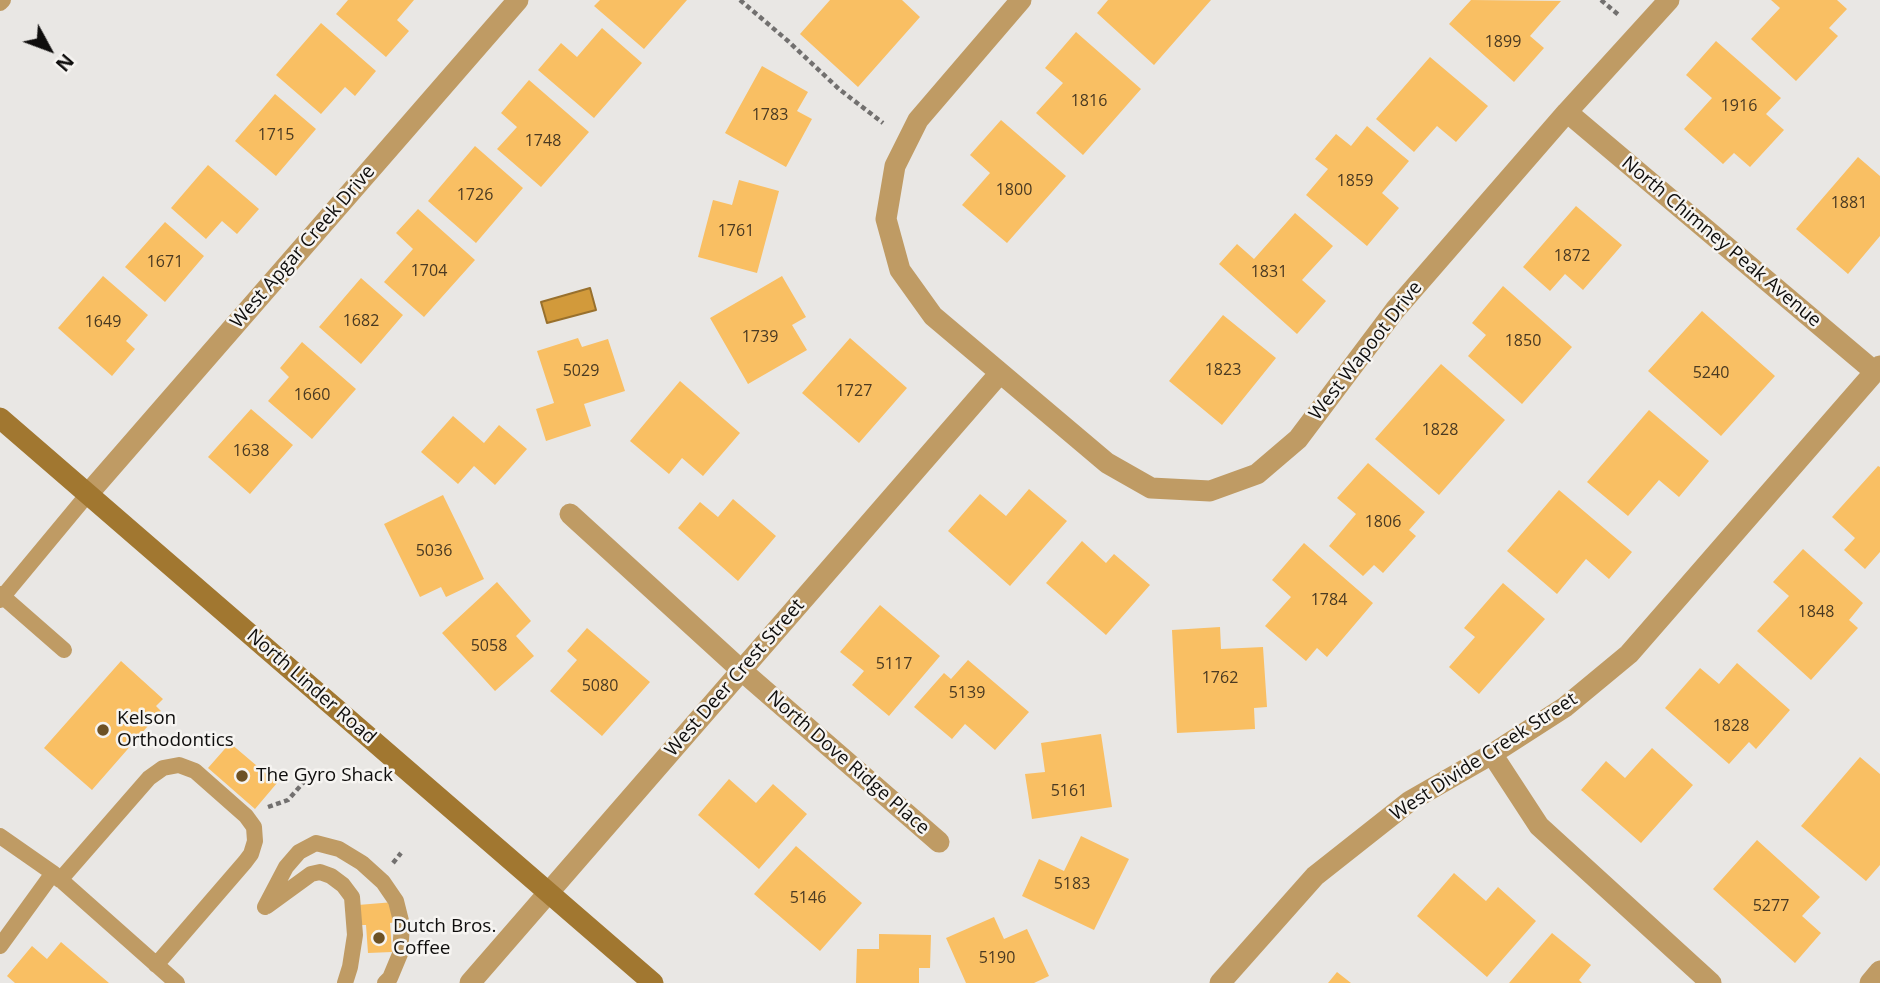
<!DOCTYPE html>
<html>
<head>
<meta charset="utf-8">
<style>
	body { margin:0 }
	#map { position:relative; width:1880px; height:983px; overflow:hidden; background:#e9e7e4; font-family:"Open Sans",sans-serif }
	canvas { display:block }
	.north { position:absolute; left:14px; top:14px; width:70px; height:70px; -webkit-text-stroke:5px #f6f4f1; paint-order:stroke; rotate:131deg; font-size:19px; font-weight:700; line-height:28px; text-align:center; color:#0f0e0d }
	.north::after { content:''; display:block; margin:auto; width:24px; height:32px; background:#0f0e0d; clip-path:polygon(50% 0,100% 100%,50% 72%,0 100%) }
</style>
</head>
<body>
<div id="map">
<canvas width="1880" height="983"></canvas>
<div class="north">N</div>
</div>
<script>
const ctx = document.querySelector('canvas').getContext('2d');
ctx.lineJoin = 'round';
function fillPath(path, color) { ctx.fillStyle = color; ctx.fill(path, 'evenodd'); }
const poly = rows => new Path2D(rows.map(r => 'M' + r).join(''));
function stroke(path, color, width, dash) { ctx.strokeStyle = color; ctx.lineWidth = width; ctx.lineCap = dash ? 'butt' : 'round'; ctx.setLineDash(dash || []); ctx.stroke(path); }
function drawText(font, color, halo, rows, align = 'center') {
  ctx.font = font + ' "Open Sans",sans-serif'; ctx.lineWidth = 5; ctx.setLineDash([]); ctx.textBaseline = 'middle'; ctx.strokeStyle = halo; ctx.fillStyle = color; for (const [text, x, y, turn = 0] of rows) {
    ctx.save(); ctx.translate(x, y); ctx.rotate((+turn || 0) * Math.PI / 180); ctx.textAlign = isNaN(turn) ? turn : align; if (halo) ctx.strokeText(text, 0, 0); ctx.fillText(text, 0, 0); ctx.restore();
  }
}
const water = poly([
	[590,288,596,310,547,323,541,302,590,288]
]);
fillPath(water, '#d29a3b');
stroke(water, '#98702d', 2);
fillPath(poly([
	[348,0,414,0,397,20,409,31,386,57,336,14],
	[600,0,687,0,644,49,594,6],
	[830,0,902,0,920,17,858,87,800,34],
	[1108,0,1211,0,1154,65,1097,13],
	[1471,0,1561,1,1530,36,1544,48,1514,82,1449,24],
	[1771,0,1837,0,1847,9,1829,28,1838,36,1796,81,1751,39,1780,8],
	[321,23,376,71,355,96,345,87,321,114,276,75],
	[602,28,642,63,594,118,538,70,561,43,577,57],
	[1076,32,1141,89,1083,155,1036,113,1063,83,1045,68],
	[1716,41,1781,98,1766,114,1784,130,1750,167,1734,153,1723,164,1684,129,1712,98,1686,75],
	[1430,57,1488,106,1456,142,1437,126,1414,152,1376,119],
	[762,66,808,92,797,111,812,119,786,167,725,133],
	[529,80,589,132,541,187,497,149,517,127,501,113],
	[275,94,316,129,276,176,235,141],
	[1001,120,1066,176,1007,243,962,205,990,173,970,155],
	[1367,126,1409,161,1382,193,1399,208,1367,246,1306,195,1328,169,1315,159,1336,134,1351,146],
	[475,146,523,188,476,243,428,201],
	[1858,157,1880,176,1880,236,1848,274,1796,229],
	[208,165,259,209,237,234,222,221,206,239,171,208],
	[739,180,779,191,757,273,698,257,713,200,732,205],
	[1576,206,1622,245,1583,290,1565,274,1550,291,1523,267],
	[418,209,475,260,424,317,384,282,413,249,396,233],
	[1295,213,1333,246,1302,280,1326,301,1297,334,1219,264,1237,244,1254,259],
	[165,222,204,256,165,302,125,267],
	[103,276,148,315,126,341,135,349,112,376,58,328],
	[782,276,806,317,792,325,807,350,748,384,710,318],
	[361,278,403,315,361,364,319,327],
	[1503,286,1572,347,1522,404,1468,356,1486,335,1472,323],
	[1702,311,1775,376,1721,436,1648,371],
	[1223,315,1276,358,1222,425,1169,381],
	[578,338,582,347,608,339,625,391,584,404,591,426,546,441,536,409,554,403,537,351],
	[850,338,907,388,859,443,802,393],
	[302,342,356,389,312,439,268,401,289,377,280,368],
	[1441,364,1505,420,1439,495,1375,439],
	[680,381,740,433,703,476,682,458,669,474,630,441],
	[251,409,293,445,250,494,208,457],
	[1649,410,1709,461,1679,497,1659,480,1628,516,1587,482],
	[453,416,484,443,499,425,527,449,495,485,474,466,458,484,421,452],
	[1368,463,1425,512,1409,530,1416,536,1383,573,1374,565,1363,576,1329,546,1356,514,1337,498],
	[1878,466,1880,467,1880,552,1865,569,1844,550,1855,538,1832,517],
	[1029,489,1067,521,1010,586,948,531,980,494,1006,516],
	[1559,490,1632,552,1609,579,1586,559,1557,594,1507,551],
	[443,495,484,579,446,597,441,587,420,597,384,524],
	[733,499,776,536,738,581,678,528,700,502,718,517],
	[1082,541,1106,563,1114,554,1150,585,1106,635,1046,583],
	[1304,543,1373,603,1327,657,1317,648,1306,661,1265,626,1291,597,1272,580],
	[1803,549,1863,603,1849,620,1858,628,1811,680,1757,631,1789,596,1773,582],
	[497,582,531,621,516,636,534,656,495,691,442,633],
	[1503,583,1545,619,1479,694,1449,667,1475,637,1464,628],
	[880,605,940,656,889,716,852,685,864,671,840,652],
	[1220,627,1221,649,1263,647,1267,707,1254,708,1255,729,1177,733,1172,630],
	[587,628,650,682,602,736,550,691,577,660,567,651],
	[968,660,1029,712,995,750,965,724,952,739,914,707,944,673,951,679],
	[121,661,163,699,156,706,161,711,92,790,44,748],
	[1737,663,1790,710,1756,749,1749,742,1729,764,1665,708,1700,668,1719,684],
	[1101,734,1112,807,1032,819,1025,774,1045,772,1041,743],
	[230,743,277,783,255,809,208,768],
	[1652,748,1693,785,1641,843,1581,790,1606,761,1625,778],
	[1860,757,1880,774,1880,865,1866,881,1801,826],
	[729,779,756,803,773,784,807,814,759,869,698,815],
	[1081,836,1129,859,1094,930,1022,896,1039,859,1064,871],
	[1757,840,1820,897,1802,916,1821,933,1795,963,1713,889],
	[796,846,862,903,820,951,754,894],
	[1454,873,1486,901,1498,887,1536,921,1487,977,1417,916],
	[394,902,396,922,390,923,392,952,368,953,366,925,360,925,358,905],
	[994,917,1004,939,1027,929,1049,976,1034,983,966,983,946,938],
	[1552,933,1591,965,1579,980,1582,983,1509,983],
	[879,934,931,935,930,968,919,968,919,983,856,983,857,949,879,949],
	[61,942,109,983,15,983,7,976,32,946,47,959],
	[1337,972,1351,983,1328,983]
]), '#f9bf63');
stroke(poly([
	[740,0,788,41,839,89,883,123],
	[1601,0,1620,16],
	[268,807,288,800,310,775],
	[393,863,401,853]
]), '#72706f', 4.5, [5, 3.5]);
stroke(poly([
	[0,3,3,0],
	[0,594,64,650],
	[0,600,88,494],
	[0,836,53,873,177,983],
	[60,880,149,778,163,768,179,765,195,771,246,816,254,827,255,841,251,854,245,862,156,965],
	[267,906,311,874,320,872,331,876,343,885,352,897,355,935,350,967,345,983],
	[265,907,286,867,299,852,316,843,339,849,362,863,383,882,396,901,402,925,400,954,390,978,385,983],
	[0,946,53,873]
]), '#bf9b64', 16);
stroke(poly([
	[1021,0,918,120,895,166,886,219,900,270,933,316,1107,463,1151,488,1210,491,1257,474,1298,439,1395,310,1567,112,1669,0],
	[1567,112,1875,372],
	[88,494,518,0],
	[570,514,741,670,939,842],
	[1492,754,1539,826,1711,983],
	[470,983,1000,373],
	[1220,983,1315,876,1410,801,1492,754,1565,707,1629,654,1880,366],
	[1870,983,1880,971]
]), '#bf9b64', 21);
stroke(poly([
	[0,418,653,983]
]), '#a17730', 21);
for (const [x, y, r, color] of [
	[103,730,7,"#6d5124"],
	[242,776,7,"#6d5124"],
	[379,938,7,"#6d5124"]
]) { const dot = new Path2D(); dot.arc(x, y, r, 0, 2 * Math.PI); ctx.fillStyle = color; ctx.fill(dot); stroke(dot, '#f6f4f1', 2.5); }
drawText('16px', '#4a3a22', null, [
	["1899",1503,42],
	["1816",1089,101],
	["1916",1739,106],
	["1783",770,115],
	["1715",276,135],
	["1748",543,141],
	["1859",1355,181],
	["1800",1014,190],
	["1726",475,195],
	["1881",1849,203],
	["1761",736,231],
	["1872",1572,256],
	["1671",165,262],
	["1704",429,271],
	["1831",1269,272],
	["1682",361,321],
	["1649",103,322],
	["1739",760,337],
	["1850",1523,341],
	["1823",1223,370],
	["5029",581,371],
	["5240",1711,373],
	["1727",854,391],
	["1660",312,395],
	["1828",1440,430],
	["1638",251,451],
	["1806",1383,522],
	["5036",434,551],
	["1784",1329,600],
	["1848",1816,612],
	["5058",489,646],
	["5117",894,664],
	["1762",1220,678],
	["5080",600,686],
	["5139",967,693],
	["1828",1731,726],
	["5161",1069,791],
	["5183",1072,884],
	["5146",808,898],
	["5277",1771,906],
	["5190",997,958]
]);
drawText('19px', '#0f0e0d', '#f6f4f1', [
	["North Chimney Peak Avenue",1721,242,40],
	["West Apgar Creek Drive",303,247,-49],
	["West Wapoot Drive",1366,351,-52],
	["West Deer Crest Street",735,678,-49],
	["North Linder Road",311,687,41],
	["West Divide Creek Street",1484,757,-33],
	["North Dove Ridge Place",848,763,41]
]);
drawText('19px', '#0f0e0d', '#f6f4f1', [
	["Kelson",117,719],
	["Orthodontics",117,741],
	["The Gyro Shack",256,776],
	["Dutch Bros.",393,927],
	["Coffee",393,949]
], 'left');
</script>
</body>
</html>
